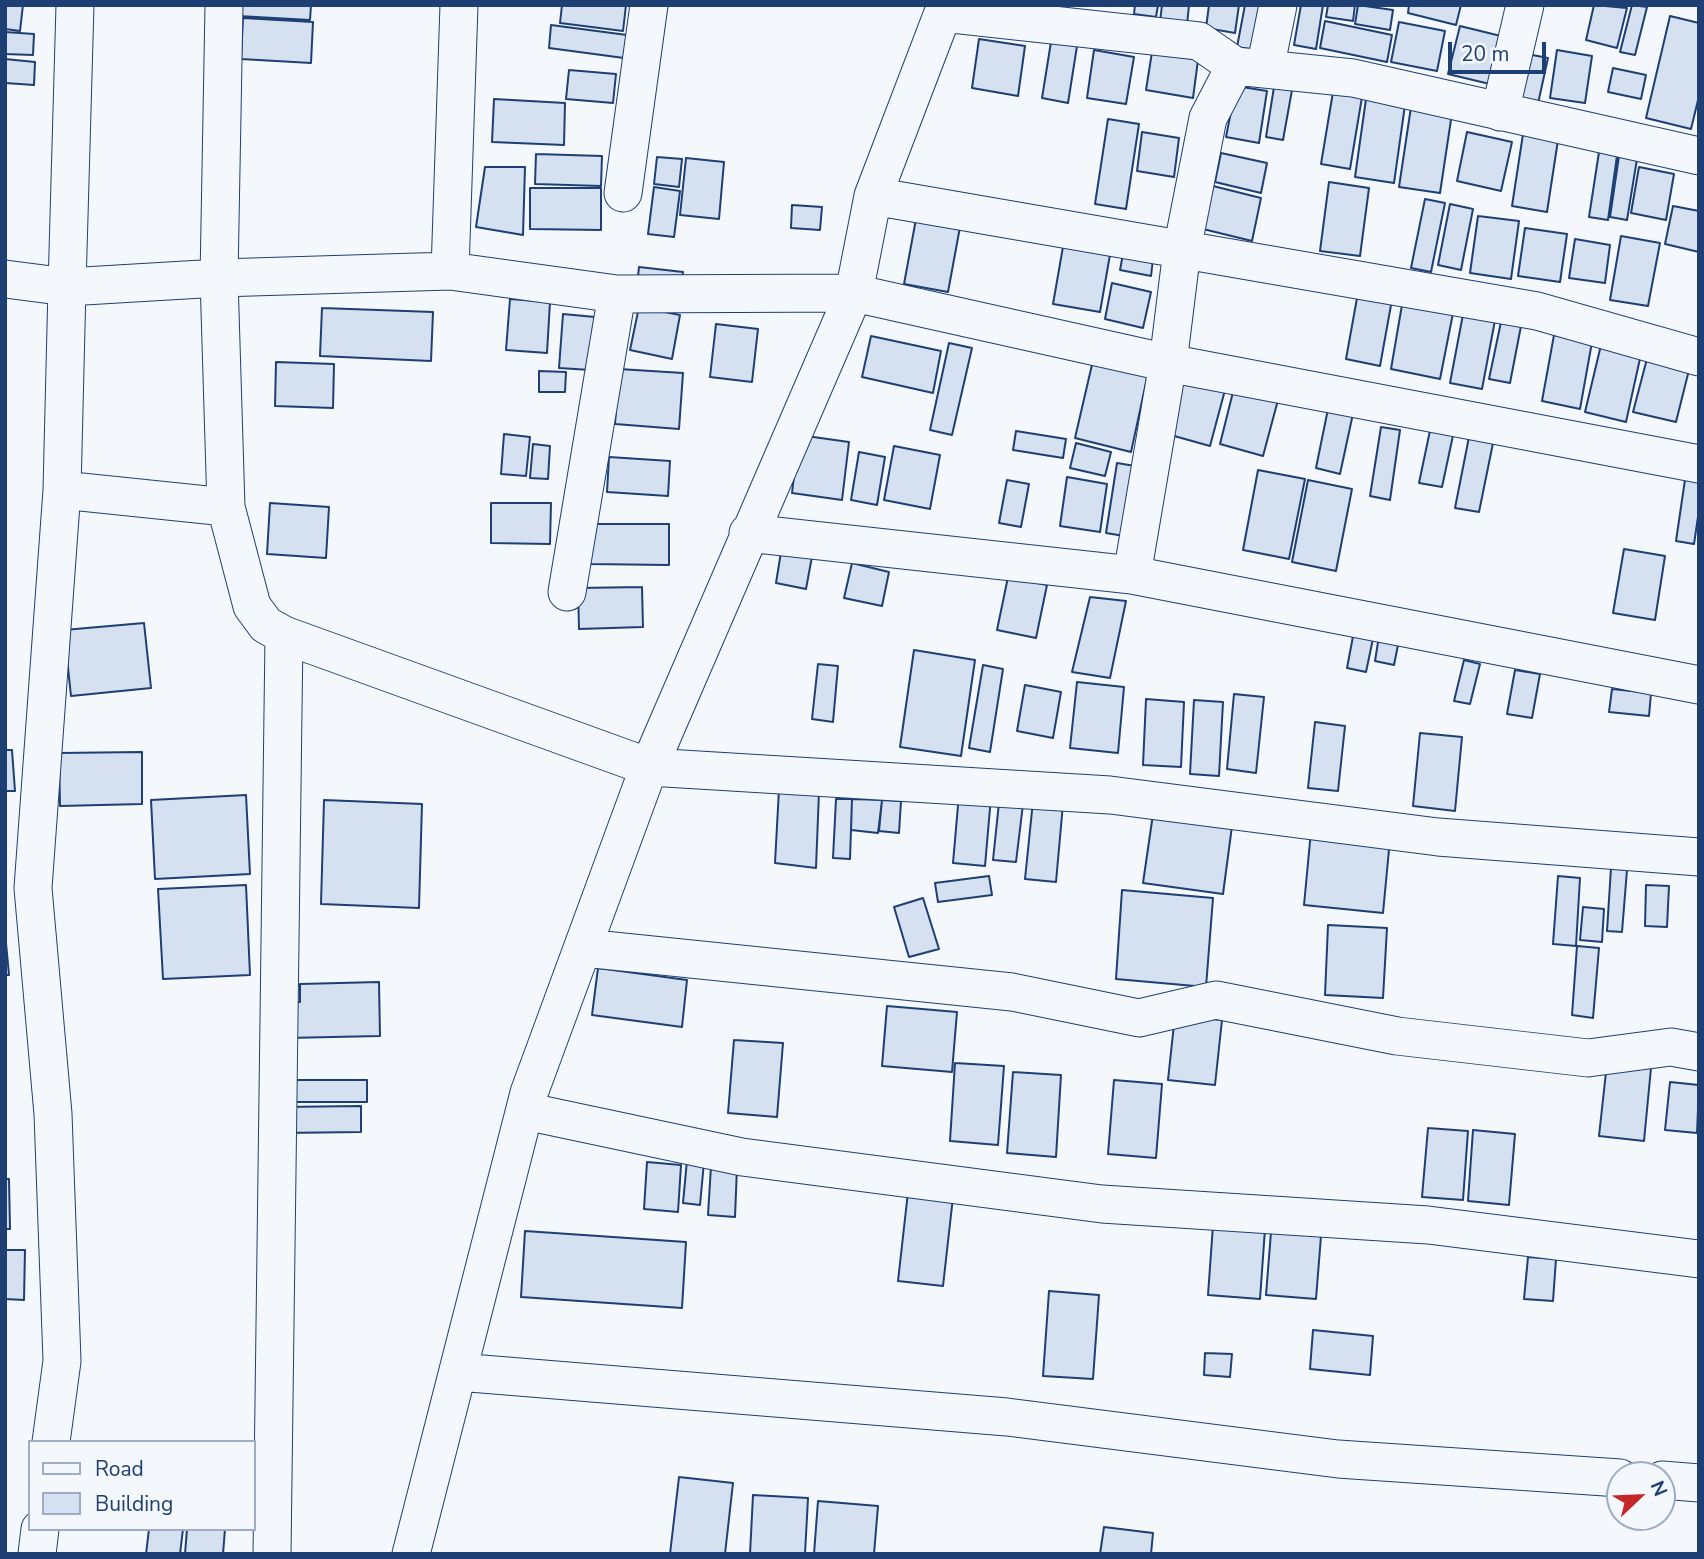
<!DOCTYPE html>
<html>
<head>
<meta charset="utf-8">
<style>
	body { margin:0 }
	#map { position:relative; width:1704px; height:1559px; overflow:hidden; background:#f4f7fb; font-family:"Nunito Sans",sans-serif }
	canvas { display:block }
	.frame { position:absolute; inset:0; border:7px solid #1d3f73; pointer-events:none }
	.legend { position:absolute; left:28px; top:1440px; width:228px; height:91px; box-sizing:border-box; background:#f4f7fb; border:2px solid #9eadc5; margin:0; padding:9px 12px; list-style:none; font-size:21px; color:#1d3f73 }
	.legend li { display:flex; align-items:center; gap:14px; height:35px }
	.legend b { width:35px; border:2px solid #9eadc5 }
	.north { position:absolute; left:1606px; top:1461px; width:70px; height:70px; box-sizing:border-box; background:#f4f7fb; border:2px solid #9eadc5; border-radius:50%; rotate:67deg; font-size:19px; font-weight:700; line-height:28px; text-align:center; color:#1d3f73 }
	.north::after { content:''; display:block; margin:auto; width:24px; height:32px; background:#c62828; clip-path:polygon(50% 0,100% 100%,50% 72%,0 100%) }
	.scale { position:absolute; left:1448px; top:42px; width:98px; height:32px; box-sizing:border-box; border:4px solid #1d3f73; border-top:0; padding-left:9px; font-size:21px; line-height:24px; white-space:nowrap; color:#1d3f73; -webkit-text-stroke:5px #f4f7fb; paint-order:stroke }
</style>
</head>
<body>
<div id="map">
<canvas width="1704" height="1559"></canvas>
<div class="frame"></div>
<ul class="legend">
<li><b style="height:9px;background:#f4f7fb"></b>Road</li>
<li><b style="height:19px;background:#d5e0f0"></b>Building</li>
</ul>
<div class="north">N</div>
<div class="scale">20 m</div>
</div>
<script>
const ctx = document.querySelector('canvas').getContext('2d');
ctx.lineJoin = 'round';
function fillPath(path, color) { ctx.fillStyle = color; ctx.fill(path, 'evenodd'); }
const poly = rows => new Path2D(rows.map(r => 'M' + r).join(''));
function stroke(path, color, width, dash) { ctx.strokeStyle = color; ctx.lineWidth = width; ctx.lineCap = dash ? 'butt' : 'round'; ctx.setLineDash(dash || []); ctx.stroke(path); }
const building = poly([
	[5,5,23,5,20,31,5,29,5,5],
	[238,5,311,5,310,20,238,16,238,5],
	[562,5,626,5,623,31,560,23,562,5],
	[1135,5,1158,5,1156,17,1134,14,1135,5],
	[1162,5,1189,5,1187,25,1160,22,1162,5],
	[1209,5,1239,5,1235,33,1206,28,1209,5],
	[1245,5,1270,5,1261,51,1237,47,1245,5],
	[1301,5,1323,5,1316,49,1294,45,1301,5],
	[1328,5,1355,5,1353,21,1326,17,1328,5],
	[1358,5,1393,10,1390,30,1355,24,1358,5],
	[1409,5,1461,5,1456,25,1408,13,1409,5],
	[1594,5,1627,8,1617,48,1586,40,1594,5],
	[1632,5,1647,7,1635,55,1620,52,1632,5],
	[1670,16,1699,23,1699,96,1691,129,1646,118,1670,16],
	[243,18,313,22,311,63,241,59,243,18],
	[1325,21,1392,35,1387,62,1320,48,1325,21],
	[1399,22,1445,31,1437,71,1391,62,1399,22],
	[551,25,627,35,624,58,549,48,551,25],
	[1460,26,1505,37,1494,85,1448,74,1460,26],
	[5,32,34,34,33,55,5,54,5,32],
	[979,39,1025,46,1018,96,972,88,979,39],
	[1051,42,1077,46,1068,103,1042,98,1051,42],
	[1094,50,1134,57,1126,104,1087,98,1094,50],
	[1557,50,1592,56,1585,103,1550,98,1557,50],
	[1512,51,1548,58,1537,108,1501,100,1512,51],
	[1152,52,1198,60,1193,98,1146,90,1152,52],
	[5,59,35,62,34,85,5,83,5,59],
	[1613,68,1646,75,1641,99,1608,92,1613,68],
	[569,70,616,74,613,103,566,99,569,70],
	[1236,86,1267,91,1259,143,1226,137,1236,86],
	[1274,87,1292,90,1283,140,1266,137,1274,87],
	[1333,92,1362,97,1350,169,1321,164,1333,92],
	[494,99,565,103,564,145,492,142,494,99],
	[1366,99,1405,105,1394,183,1355,177,1366,99],
	[1411,107,1452,113,1440,193,1399,187,1411,107],
	[1108,119,1139,124,1126,209,1095,204,1108,119],
	[1142,132,1179,138,1174,177,1137,171,1142,132],
	[1467,132,1512,142,1501,191,1457,181,1467,132],
	[1523,134,1558,140,1547,212,1512,206,1523,134],
	[1599,152,1617,156,1608,220,1589,217,1599,152],
	[1221,153,1267,163,1261,193,1215,182,1221,153],
	[536,154,602,156,601,186,535,184,536,154],
	[1619,156,1637,159,1627,220,1610,217,1619,156],
	[657,157,682,159,679,187,654,184,657,157],
	[686,158,724,162,719,219,680,215,686,158],
	[485,167,525,167,523,235,476,227,485,167],
	[1639,167,1674,174,1666,220,1631,213,1639,167],
	[1329,182,1369,188,1360,256,1320,251,1329,182],
	[1213,186,1261,198,1252,241,1203,229,1213,186],
	[654,187,680,191,674,237,648,234,654,187],
	[530,188,601,188,601,230,530,229,530,188],
	[1425,199,1445,203,1431,272,1411,268,1425,199],
	[1450,204,1473,209,1461,270,1438,265,1450,204],
	[792,205,822,207,820,230,791,228,792,205],
	[1673,206,1699,211,1699,252,1665,244,1673,206],
	[1478,216,1519,221,1511,279,1470,273,1478,216],
	[916,219,960,227,948,292,904,284,916,219],
	[1525,228,1567,234,1560,282,1518,276,1525,228],
	[1621,236,1660,243,1648,306,1610,300,1621,236],
	[1575,239,1610,245,1605,283,1569,278,1575,239],
	[1064,241,1111,249,1100,312,1053,304,1064,241],
	[1123,254,1153,259,1151,276,1120,270,1123,254],
	[639,267,683,272,681,290,637,285,639,267],
	[1112,283,1151,292,1143,328,1105,319,1112,283],
	[1359,287,1393,294,1380,366,1346,359,1359,287],
	[510,299,550,302,547,353,506,350,510,299],
	[1403,299,1454,308,1440,379,1391,369,1403,299],
	[639,307,680,315,672,359,630,350,639,307],
	[322,308,433,312,431,361,320,356,322,308],
	[1464,309,1496,315,1482,389,1450,383,1464,309],
	[563,314,595,317,591,370,559,368,563,314],
	[1501,322,1521,326,1510,383,1489,379,1501,322],
	[716,324,758,329,752,382,710,377,716,324],
	[1554,335,1592,342,1580,409,1542,401,1554,335],
	[871,336,941,351,933,393,862,377,871,336],
	[949,343,972,348,952,435,930,430,949,343],
	[1601,345,1641,354,1626,422,1585,412,1601,345],
	[1649,351,1691,362,1676,422,1633,412,1649,351],
	[1094,356,1149,369,1131,452,1075,438,1094,356],
	[276,362,334,364,333,408,275,406,276,362],
	[619,369,683,373,679,429,615,424,619,369],
	[539,371,566,372,565,392,539,392,539,371],
	[1182,378,1225,390,1210,446,1167,434,1182,378],
	[1234,388,1278,400,1263,456,1220,444,1234,388],
	[1329,404,1354,409,1340,474,1316,468,1329,404],
	[1432,421,1455,426,1442,487,1419,483,1432,421],
	[1381,427,1400,430,1390,500,1370,496,1381,427],
	[1016,431,1066,439,1063,458,1013,450,1016,431],
	[504,434,530,437,526,476,501,474,504,434],
	[799,435,849,442,842,500,792,493,799,435],
	[1469,437,1493,443,1479,512,1455,508,1469,437],
	[1076,443,1111,452,1105,476,1070,468,1076,443],
	[533,444,550,446,548,479,530,478,533,444],
	[894,446,940,455,930,509,884,500,894,446],
	[859,452,885,457,877,505,851,500,859,452],
	[609,457,670,461,668,496,607,492,609,457],
	[1117,463,1135,466,1124,536,1106,533,1117,463],
	[1258,470,1305,479,1289,559,1243,550,1258,470],
	[1686,473,1699,475,1699,510,1694,544,1676,541,1686,473],
	[1067,477,1107,484,1100,532,1060,526,1067,477],
	[1007,480,1029,484,1021,527,999,523,1007,480],
	[1308,480,1352,489,1336,571,1292,562,1308,480],
	[270,503,329,507,326,558,267,554,270,503],
	[491,503,551,503,550,544,491,543,491,503],
	[589,524,669,524,669,565,589,564,589,524],
	[782,546,813,551,806,589,776,583,782,546],
	[1624,549,1665,556,1655,620,1613,613,1624,549],
	[852,563,889,572,882,606,844,598,852,563],
	[1008,577,1047,585,1036,638,997,630,1008,577],
	[642,587,643,627,579,629,578,588,642,587],
	[1090,597,1126,601,1110,678,1072,672,1090,597],
	[144,623,151,688,71,696,64,630,144,623],
	[1354,631,1374,634,1366,672,1347,668,1354,631],
	[1379,636,1399,640,1394,665,1375,661,1379,636],
	[914,650,975,660,961,756,900,747,914,650],
	[1464,660,1480,664,1470,704,1454,701,1464,660],
	[818,664,838,666,833,722,812,719,818,664],
	[983,665,1003,669,990,752,969,748,983,665],
	[1515,670,1540,674,1532,718,1507,714,1515,670],
	[1077,682,1124,687,1118,753,1070,748,1077,682],
	[1025,685,1061,692,1053,738,1017,731,1025,685],
	[1612,689,1651,693,1649,716,1609,712,1612,689],
	[1234,694,1264,697,1256,773,1227,769,1234,694],
	[1146,699,1184,702,1181,767,1143,765,1146,699],
	[1194,700,1223,702,1219,776,1190,774,1194,700],
	[1315,722,1345,726,1338,791,1308,788,1315,722],
	[1420,733,1462,737,1455,811,1413,806,1420,733],
	[5,750,12,750,15,791,5,791,5,750],
	[142,752,142,804,60,806,59,753,142,752],
	[779,789,819,792,816,868,775,863,779,789],
	[1000,793,1024,796,1016,862,993,860,1000,793],
	[959,794,991,797,985,866,953,863,959,794],
	[246,795,250,874,155,879,151,800,246,795],
	[836,799,852,799,850,859,833,858,836,799],
	[852,799,882,800,878,833,851,830,852,799],
	[324,800,422,804,419,908,321,904,324,800],
	[882,800,901,801,899,833,879,831,882,800],
	[1033,801,1063,804,1056,882,1025,879,1033,801],
	[1153,814,1232,826,1223,894,1143,883,1153,814],
	[1311,831,1390,839,1383,913,1304,905,1311,831],
	[1611,868,1627,870,1622,932,1607,931,1611,868],
	[989,876,992,895,938,902,935,883,989,876],
	[1558,876,1580,878,1576,946,1553,944,1558,876],
	[246,885,250,975,163,979,158,889,246,885],
	[1646,885,1669,886,1667,927,1645,926,1646,885],
	[1122,890,1213,898,1206,987,1116,979,1122,890],
	[923,898,939,949,909,957,894,907,923,898],
	[1583,907,1604,909,1602,942,1580,940,1583,907],
	[1328,925,1387,928,1383,998,1325,995,1328,925],
	[5,932,9,975,5,975,5,932],
	[1577,946,1599,948,1593,1018,1572,1015,1577,946],
	[598,968,687,980,682,1027,592,1015,598,968],
	[379,982,380,1036,286,1038,286,1002,300,1002,300,984,379,982],
	[887,1006,957,1012,952,1072,882,1066,887,1006],
	[1175,1015,1222,1020,1215,1085,1168,1080,1175,1015],
	[734,1040,783,1043,777,1117,728,1113,734,1040],
	[955,1063,1004,1066,998,1145,950,1141,955,1063],
	[1607,1063,1651,1068,1644,1141,1599,1136,1607,1063],
	[1013,1072,1061,1075,1056,1157,1007,1153,1013,1072],
	[285,1080,367,1080,367,1102,285,1102,285,1080],
	[1114,1080,1162,1084,1156,1158,1108,1154,1114,1080],
	[1670,1082,1699,1085,1697,1133,1665,1130,1670,1082],
	[361,1106,361,1132,281,1133,281,1107,361,1106],
	[1428,1128,1468,1131,1463,1200,1422,1197,1428,1128],
	[1473,1130,1515,1134,1509,1205,1468,1201,1473,1130],
	[687,1160,704,1162,700,1205,683,1203,687,1160],
	[647,1162,681,1165,678,1212,644,1209,647,1162],
	[711,1166,737,1167,735,1217,708,1215,711,1166],
	[5,1179,9,1179,10,1229,5,1229,5,1179],
	[908,1192,953,1197,943,1286,898,1281,908,1192],
	[1213,1225,1265,1229,1260,1299,1208,1295,1213,1225],
	[525,1231,686,1242,682,1308,521,1297,525,1231],
	[1271,1232,1321,1236,1316,1299,1266,1295,1271,1232],
	[5,1250,25,1250,24,1300,5,1299,5,1250],
	[1528,1257,1556,1259,1553,1301,1524,1299,1528,1257],
	[1049,1291,1099,1295,1093,1379,1043,1376,1049,1291],
	[1313,1330,1373,1336,1370,1375,1310,1369,1313,1330],
	[1205,1353,1232,1354,1230,1377,1204,1375,1205,1353],
	[679,1477,733,1483,725,1554,670,1554,679,1477],
	[753,1495,808,1498,805,1554,750,1554,753,1495],
	[818,1501,878,1506,874,1554,814,1554,818,1501],
	[1104,1527,1153,1533,1151,1554,1100,1554,1104,1527],
	[149,1529,183,1529,180,1554,146,1554,149,1529],
	[187,1529,225,1529,223,1554,185,1554,187,1529]
]);
fillPath(building, '#d5e0f0');
stroke(building, '#1d3f73', 2);
const minor = poly([
	[75,5,67,287,219,278,450,271,459,5],
	[224,5,219,278,226,507],
	[943,13,1199,41,1235,66,1353,78,1699,156],
	[1265,69,1278,5],
	[1500,112,1525,5],
	[623,193,649,5],
	[873,196,1537,311,1699,357],
	[450,271,617,294,854,293,1168,363,1699,464],
	[5,279,67,287,62,490,33,888,53,1114,62,1361,51,1442],
	[62,490,226,507,252,606,266,625,284,635,649,767,1110,795,1438,837,1699,857],
	[748,533,1132,575,1699,685],
	[1132,575,1168,363,1182,250,1208,118,1235,66],
	[567,592,617,294],
	[584,948,1012,992,1139,1018,1216,1000,1397,1036,1588,1058,1671,1047,1699,1052],
	[525,1111,742,1157,1102,1204,1428,1225,1699,1259],
	[458,1372,1007,1417,1338,1459,1620,1478],
	[1662,1480,1699,1483],
	[37,1554,40,1529],
	[272,1554,284,635],
	[411,1554,529,1093,649,767,854,293,873,196,946,5]
]);
stroke(minor, '#1d3f73', 39);
stroke(minor, '#f4f7fb', 37);
</script>
</body>
</html>
